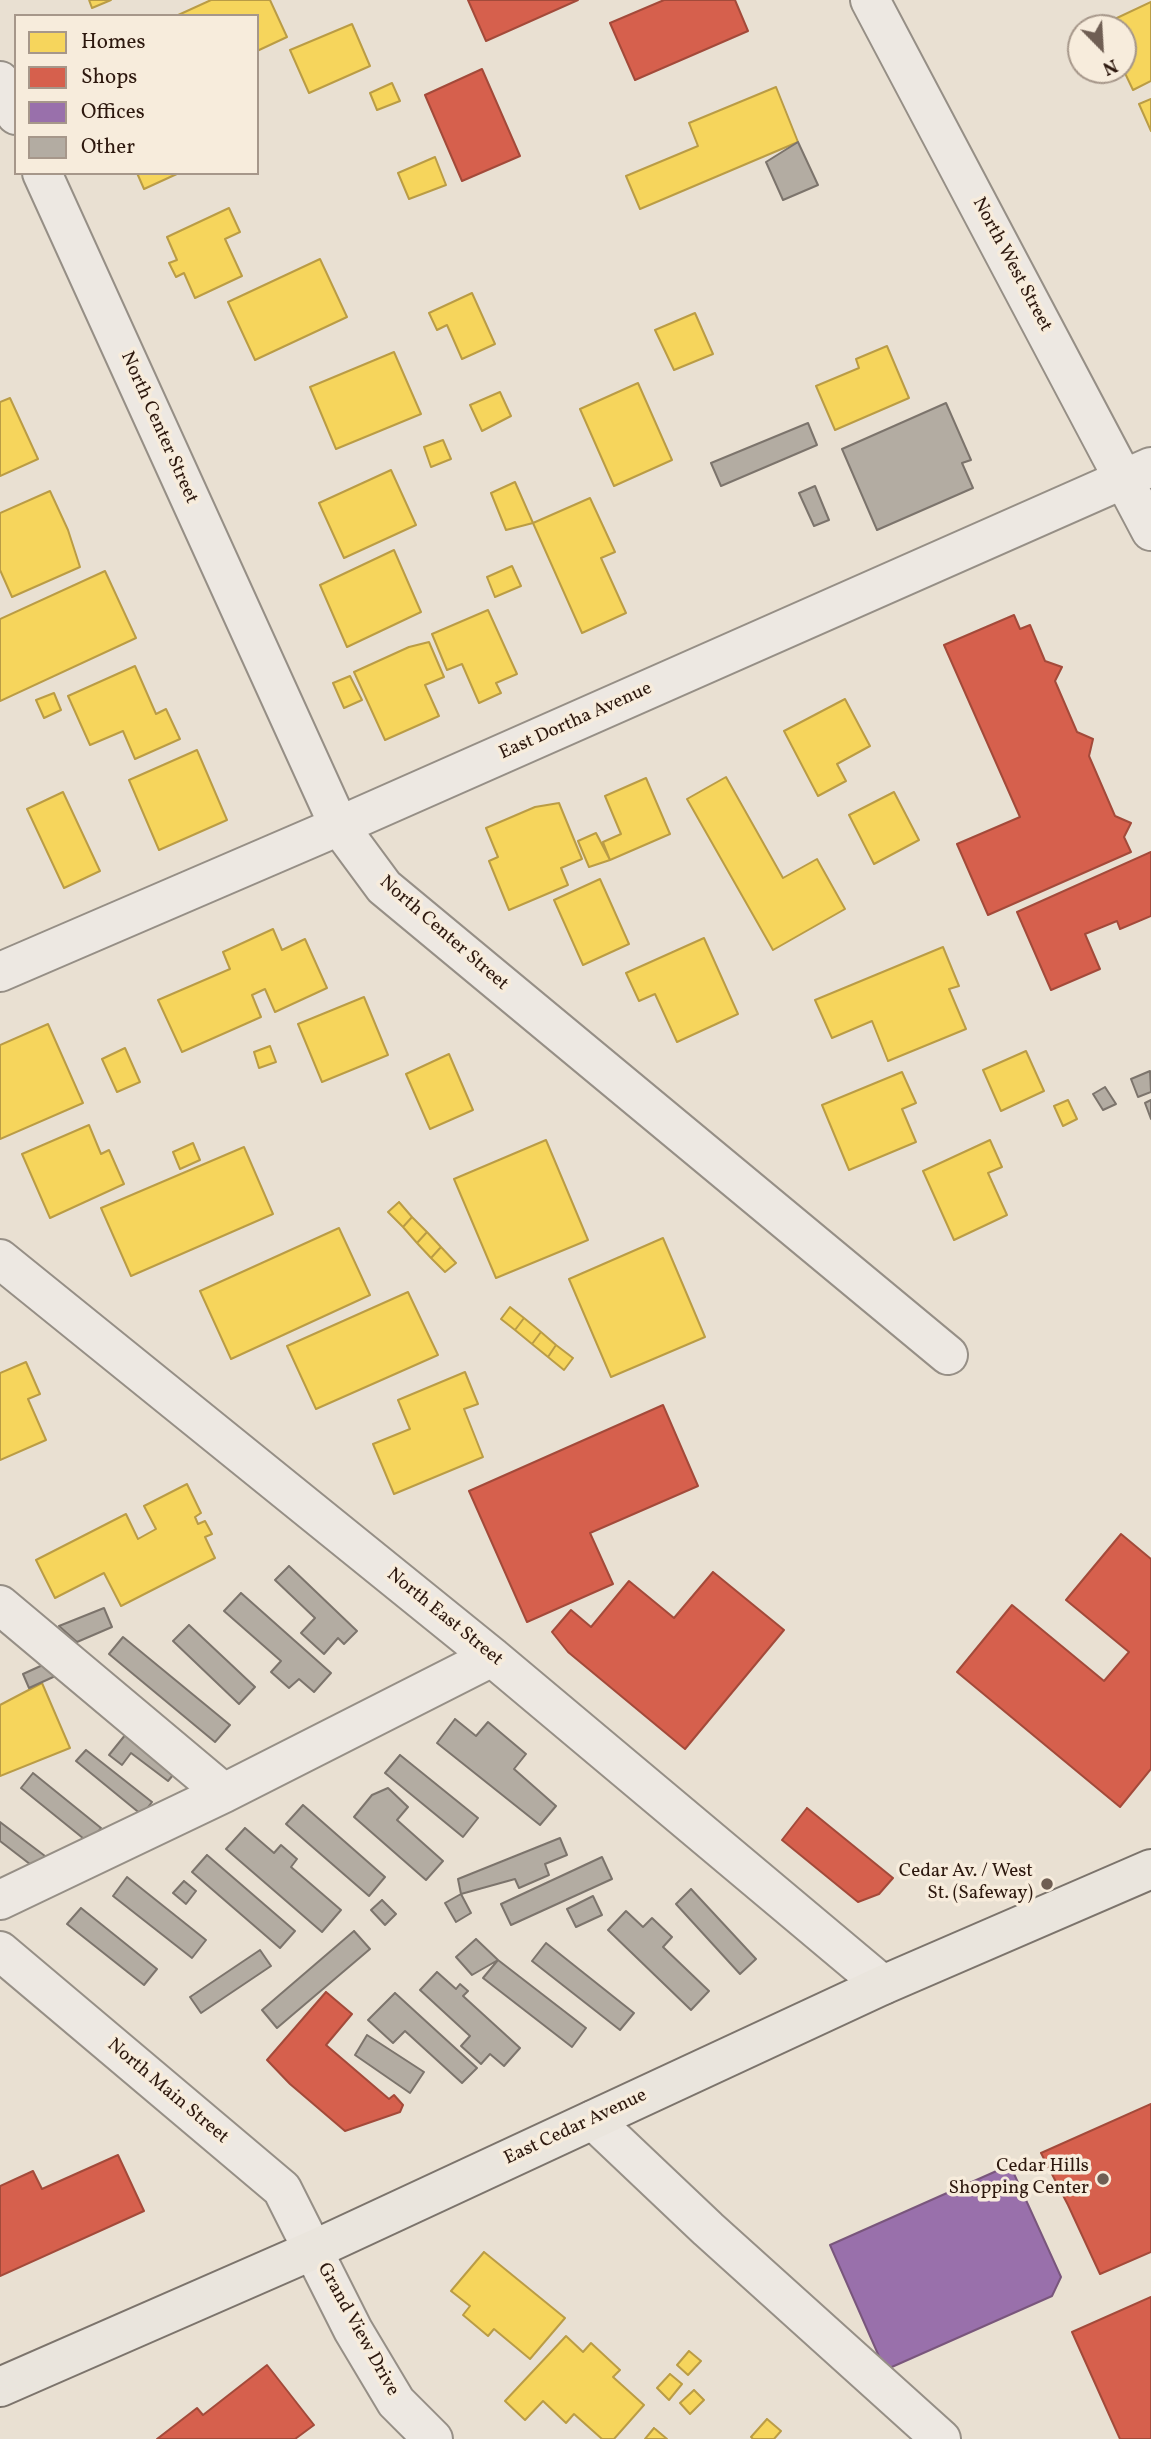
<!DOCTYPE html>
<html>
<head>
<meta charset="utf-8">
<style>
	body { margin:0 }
	#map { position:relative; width:1151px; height:2439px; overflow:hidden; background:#e9e0d2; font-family:Vollkorn,serif }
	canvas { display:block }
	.legend { position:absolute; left:14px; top:14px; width:245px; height:161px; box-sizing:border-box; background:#f7ecdc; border:2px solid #a6978a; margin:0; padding:9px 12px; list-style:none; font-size:21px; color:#2d180e }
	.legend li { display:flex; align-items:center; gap:14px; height:35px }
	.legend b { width:35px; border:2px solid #a6978a }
	.north { position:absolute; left:1067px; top:14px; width:70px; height:70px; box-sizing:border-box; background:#f7ecdc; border:2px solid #a6978a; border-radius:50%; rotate:156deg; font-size:19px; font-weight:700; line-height:28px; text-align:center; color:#2d180e }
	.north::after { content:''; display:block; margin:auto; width:24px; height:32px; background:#6f5e53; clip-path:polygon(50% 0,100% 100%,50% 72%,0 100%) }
</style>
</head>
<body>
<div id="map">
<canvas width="1151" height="2439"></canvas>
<ul class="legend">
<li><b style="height:19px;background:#f6d55c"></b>Homes</li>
<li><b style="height:19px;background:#d6604d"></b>Shops</li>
<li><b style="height:19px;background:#9970ab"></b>Offices</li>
<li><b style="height:19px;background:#b3aca2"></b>Other</li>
</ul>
<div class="north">N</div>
</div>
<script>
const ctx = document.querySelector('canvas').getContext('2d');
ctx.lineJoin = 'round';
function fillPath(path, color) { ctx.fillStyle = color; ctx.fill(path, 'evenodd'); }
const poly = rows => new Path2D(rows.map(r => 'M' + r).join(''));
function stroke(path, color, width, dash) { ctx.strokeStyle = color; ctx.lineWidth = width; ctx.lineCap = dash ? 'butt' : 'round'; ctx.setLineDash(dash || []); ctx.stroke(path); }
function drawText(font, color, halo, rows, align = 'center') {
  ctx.font = font + ' Vollkorn,serif'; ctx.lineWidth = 7; ctx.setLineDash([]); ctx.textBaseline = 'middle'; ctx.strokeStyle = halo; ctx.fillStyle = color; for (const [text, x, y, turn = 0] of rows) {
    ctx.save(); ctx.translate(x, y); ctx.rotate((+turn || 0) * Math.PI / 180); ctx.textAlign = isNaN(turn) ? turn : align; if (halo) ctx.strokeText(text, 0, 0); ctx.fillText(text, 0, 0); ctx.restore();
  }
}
const homes = poly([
	[89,0,111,0,92,8,89,0],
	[211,0,270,0,287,37,257,51,257,16,176,16,211,0],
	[1151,2,1151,81,1133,90,1123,69,1123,28,1104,28,1102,25,1151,2],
	[352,24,370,66,309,93,290,50,352,24],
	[392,83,400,101,377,110,370,93,392,83],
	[776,87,798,142,640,209,626,176,698,146,689,123,776,87],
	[1151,99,1151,131,1139,104,1151,99],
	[435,157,446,185,409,199,398,173,435,157],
	[137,173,179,173,144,189,137,173],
	[229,208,240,232,225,239,242,276,195,298,184,273,176,277,169,263,177,260,167,237,229,208],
	[320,259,347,317,255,360,228,302,320,259],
	[472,293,495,344,462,359,447,325,437,330,429,313,472,293],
	[695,313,713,354,674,370,655,330,695,313],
	[887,346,909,398,835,430,816,386,859,368,856,359,887,346],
	[394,352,421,414,336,449,310,387,394,352],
	[638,383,672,460,614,486,580,409,638,383],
	[500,392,511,416,482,431,470,405,500,392],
	[10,398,38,459,0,476,0,402,10,398],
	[443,440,451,459,431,467,424,447,443,440],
	[391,470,416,525,344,558,319,503,391,470],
	[515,482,533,523,506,530,491,493,515,482],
	[50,491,68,530,80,567,12,597,0,570,0,513,50,491],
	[590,498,615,552,601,558,626,613,582,633,533,523,590,498],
	[394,550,421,612,347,647,320,585,394,550],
	[512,566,521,586,495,597,487,577,512,566],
	[105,571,136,638,0,701,0,619,105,571],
	[488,610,517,674,496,683,501,693,479,703,462,664,447,670,432,634,488,610],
	[429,642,444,677,425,685,439,716,385,740,354,672,409,647,429,642],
	[135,666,156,714,166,709,180,739,135,759,123,731,90,745,68,696,135,666],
	[350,676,362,700,344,708,333,683,350,676],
	[54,693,61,710,44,718,36,700,54,693],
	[845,699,870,746,837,764,846,781,818,796,784,731,845,699],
	[197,750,227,820,159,850,129,780,197,750],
	[726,777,783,878,817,859,845,909,773,950,687,799,726,777],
	[646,778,670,834,610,860,603,842,621,834,605,796,646,778],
	[63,792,100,871,64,888,27,809,63,792],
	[894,792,919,840,874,864,849,815,894,792],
	[559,803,582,859,561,868,568,885,509,910,489,861,498,857,486,828,535,807,559,803],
	[596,833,610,860,589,867,578,841,596,833],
	[600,879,629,944,583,965,554,900,600,879],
	[273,929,282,950,305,939,327,988,275,1012,265,989,252,995,261,1017,182,1052,158,1000,230,969,223,952,273,929],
	[704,938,738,1014,677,1042,655,994,639,1001,626,973,704,938],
	[943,947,959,986,949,989,966,1029,888,1061,872,1021,832,1038,815,1000,943,947],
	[364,997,388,1055,322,1082,298,1024,364,997],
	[48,1024,83,1103,0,1139,0,1045,48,1024],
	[270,1046,276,1062,259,1068,254,1052,270,1046],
	[125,1048,140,1082,117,1092,102,1059,125,1048],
	[1026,1051,1044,1091,1001,1111,983,1070,1026,1051],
	[449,1054,473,1110,430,1129,406,1074,449,1054],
	[902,1072,916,1103,902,1109,916,1142,849,1170,822,1105,902,1072],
	[1068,1100,1077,1119,1063,1126,1054,1106,1068,1100],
	[89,1125,101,1154,109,1150,124,1184,50,1218,22,1154,89,1125],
	[546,1140,588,1240,496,1278,454,1179,546,1140],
	[990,1140,1002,1167,988,1173,1007,1215,954,1240,923,1171,990,1140],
	[193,1143,200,1160,180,1169,173,1152,193,1143],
	[244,1147,273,1214,131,1276,101,1208,244,1147],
	[399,1202,412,1217,403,1227,388,1212,399,1202],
	[412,1217,427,1232,417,1243,403,1227,412,1217],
	[339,1228,370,1295,231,1359,200,1291,339,1228],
	[427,1232,441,1247,431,1258,417,1243,427,1232],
	[663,1238,705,1337,611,1377,569,1279,663,1238],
	[441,1247,456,1263,445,1272,431,1258,441,1247],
	[408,1292,438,1355,316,1409,287,1346,408,1292],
	[510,1307,524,1318,515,1330,501,1319,510,1307],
	[524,1318,541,1332,532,1344,515,1330,524,1318],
	[541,1332,556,1345,548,1357,532,1344,541,1332],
	[556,1345,573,1358,564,1370,548,1357,556,1345],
	[26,1362,40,1394,28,1399,46,1440,0,1460,0,1373,26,1362],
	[465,1372,478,1404,464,1409,483,1457,394,1494,373,1444,410,1429,398,1400,465,1372],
	[187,1484,201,1513,195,1517,198,1524,205,1521,212,1534,205,1537,215,1558,121,1606,104,1573,55,1598,36,1560,126,1514,138,1539,156,1529,144,1506,187,1484],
	[42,1683,70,1748,0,1776,0,1705,42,1683],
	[484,2252,565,2318,530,2359,494,2329,488,2336,463,2315,470,2306,451,2291,484,2252],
	[566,2336,583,2352,591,2343,620,2370,613,2377,644,2405,614,2439,602,2439,574,2414,566,2423,543,2401,525,2420,505,2401,566,2336],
	[689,2351,701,2361,688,2375,677,2365,689,2351],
	[670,2374,682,2384,669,2400,657,2388,670,2374],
	[694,2390,704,2400,690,2414,680,2403,694,2390],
	[767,2419,781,2431,774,2439,753,2439,751,2437,767,2419],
	[654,2428,667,2439,645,2439,654,2428]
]);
fillPath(homes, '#f6d55c');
stroke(homes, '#ba9c45', 2);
const shops = poly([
	[468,0,578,0,486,41,468,0],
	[664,0,735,0,748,31,635,80,610,23,664,0],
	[482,69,520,156,462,181,425,95,482,69],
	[1014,615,1020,629,1030,625,1045,661,1062,667,1055,681,1077,732,1093,739,1089,756,1115,816,1131,823,1124,837,1131,852,988,915,957,844,1020,817,944,645,1014,615],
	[1151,852,1151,916,1120,929,1117,921,1085,934,1100,969,1051,990,1017,912,1151,852],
	[663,1405,698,1486,590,1533,613,1584,527,1622,469,1491,663,1405],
	[1121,1534,1151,1559,1151,1769,1120,1807,957,1672,1012,1605,1104,1681,1129,1652,1066,1600,1121,1534],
	[713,1572,784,1630,685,1749,568,1652,552,1632,571,1610,591,1627,629,1581,674,1618,713,1572],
	[807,1808,893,1878,879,1894,858,1902,782,1840,807,1808],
	[326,1992,352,2014,326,2045,389,2099,394,2095,403,2105,400,2112,345,2131,290,2084,267,2060,326,1992],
	[1151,2104,1151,2252,1100,2274,1068,2205,1041,2153,1151,2104],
	[118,2155,144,2211,0,2276,0,2186,33,2171,42,2189,118,2155],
	[1151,2297,1151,2439,1120,2439,1072,2332,1151,2297],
	[267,2365,314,2425,295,2439,157,2439,197,2408,203,2415,267,2365]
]);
fillPath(shops, '#d6604d');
stroke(shops, '#a34a3a', 2);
const offices = poly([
	[1010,2165,1061,2277,1052,2296,885,2370,830,2245,1010,2165]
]);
fillPath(offices, '#9970ab');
stroke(offices, '#79567c', 2);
const building = poly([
	[798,142,818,185,783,200,766,162,798,142],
	[946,403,971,460,962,463,973,488,877,530,842,449,946,403],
	[808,423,817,445,721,486,711,463,808,423],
	[815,486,829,520,814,526,799,493,815,486],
	[1150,1071,1151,1092,1138,1097,1131,1079,1150,1071],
	[1105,1087,1116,1104,1103,1110,1093,1094,1105,1087],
	[1151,1100,1151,1119,1145,1103,1151,1100],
	[289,1566,357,1631,344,1644,338,1638,324,1654,301,1633,315,1618,275,1580,289,1566],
	[241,1593,331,1673,314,1692,299,1679,289,1688,271,1672,281,1661,224,1611,241,1593],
	[104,1608,112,1627,77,1642,59,1626,104,1608],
	[189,1625,255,1687,239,1704,173,1641,189,1625],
	[123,1637,230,1725,215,1742,109,1654,123,1637],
	[56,1659,62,1673,29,1688,23,1674,56,1659],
	[455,1719,476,1736,488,1722,526,1754,514,1769,556,1806,540,1825,437,1743,455,1719],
	[130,1729,179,1768,168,1781,131,1753,122,1765,109,1755,130,1729],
	[86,1750,152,1802,142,1815,76,1761,86,1750],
	[400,1755,478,1818,463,1837,385,1773,400,1755],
	[33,1773,101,1828,89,1843,21,1788,33,1773],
	[388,1788,408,1807,397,1820,443,1861,426,1880,354,1817,372,1795,388,1788],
	[303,1805,385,1877,369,1896,286,1824,303,1805],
	[0,1822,45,1856,35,1868,0,1841,0,1822],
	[245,1828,274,1853,281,1845,297,1859,291,1867,341,1910,322,1932,226,1849,245,1828],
	[560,1838,567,1855,545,1864,549,1875,519,1888,515,1879,461,1894,458,1879,560,1838],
	[207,1855,295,1931,280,1948,192,1872,207,1855],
	[602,1857,612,1879,511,1925,501,1904,602,1857],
	[127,1877,206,1940,192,1958,113,1896,127,1877],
	[184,1881,196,1891,186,1904,173,1893,184,1881],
	[691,1889,756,1959,740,1974,676,1904,691,1889],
	[461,1894,471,1913,456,1922,445,1903,461,1894],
	[593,1896,602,1915,576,1927,567,1909,593,1896],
	[382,1900,396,1914,385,1925,371,1910,382,1900],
	[81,1908,157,1969,144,1985,67,1924,81,1908],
	[626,1911,643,1927,652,1918,672,1937,663,1947,709,1991,691,2010,608,1930,626,1911],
	[354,1931,370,1949,277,2028,262,2010,354,1931],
	[476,1939,498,1960,472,1975,456,1957,476,1939],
	[546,1943,634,2013,620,2030,532,1961,546,1943],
	[260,1950,271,1966,201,2013,190,1997,260,1950],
	[498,1960,586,2028,572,2047,483,1978,498,1960],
	[437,1972,456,1989,460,1984,468,1991,463,1996,520,2048,504,2066,490,2054,481,2064,461,2046,470,2036,420,1990,437,1972],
	[395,1993,477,2068,462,2083,405,2031,393,2043,368,2020,395,1993],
	[367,2035,424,2072,410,2093,355,2055,367,2035]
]);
fillPath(building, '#b3aca2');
stroke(building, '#7c746c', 2);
const minor = poly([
	[870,0,1151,531],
	[0,81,16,115],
	[42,173,339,826,384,887,948,1355],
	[0,972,339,826,1151,467],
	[0,1259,492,1657,883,1985],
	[0,1605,224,1793],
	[0,1900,224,1793,492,1657],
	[0,1951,282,2189,353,2330,396,2402,433,2439],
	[593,2120,708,2229,941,2439]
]);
const major = poly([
	[0,2387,313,2250,883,1985,1151,1869]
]);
stroke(minor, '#968f86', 42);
stroke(major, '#7c746c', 42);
stroke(minor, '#ede8e2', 38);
stroke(major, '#eae5dd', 38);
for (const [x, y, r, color] of [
	[1047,1884,7,"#6f5e53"],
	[1103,2179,7,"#6f5e53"]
]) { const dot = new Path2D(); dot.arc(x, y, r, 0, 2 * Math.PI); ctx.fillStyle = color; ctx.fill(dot); stroke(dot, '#f7ecdc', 2.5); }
drawText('19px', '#2d180e', '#f7ecdc', [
	["North West Street",1011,265,62],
	["North Center Street",158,428,66],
	["East Dortha Avenue",576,722,-24],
	["North Center Street",443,934,41],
	["North East Street",444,1618,39],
	["North Main Street",167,2092,40],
	["East Cedar Avenue",576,2128,-25],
	["Grand View Drive",357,2330,61]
]);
drawText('19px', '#2d180e', '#f7ecdc', [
	["Cedar Av. / West",1033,1873],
	["St. (Safeway)",1033,1895],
	["Cedar Hills",1089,2168],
	["Shopping Center",1089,2190]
], 'right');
</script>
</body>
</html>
